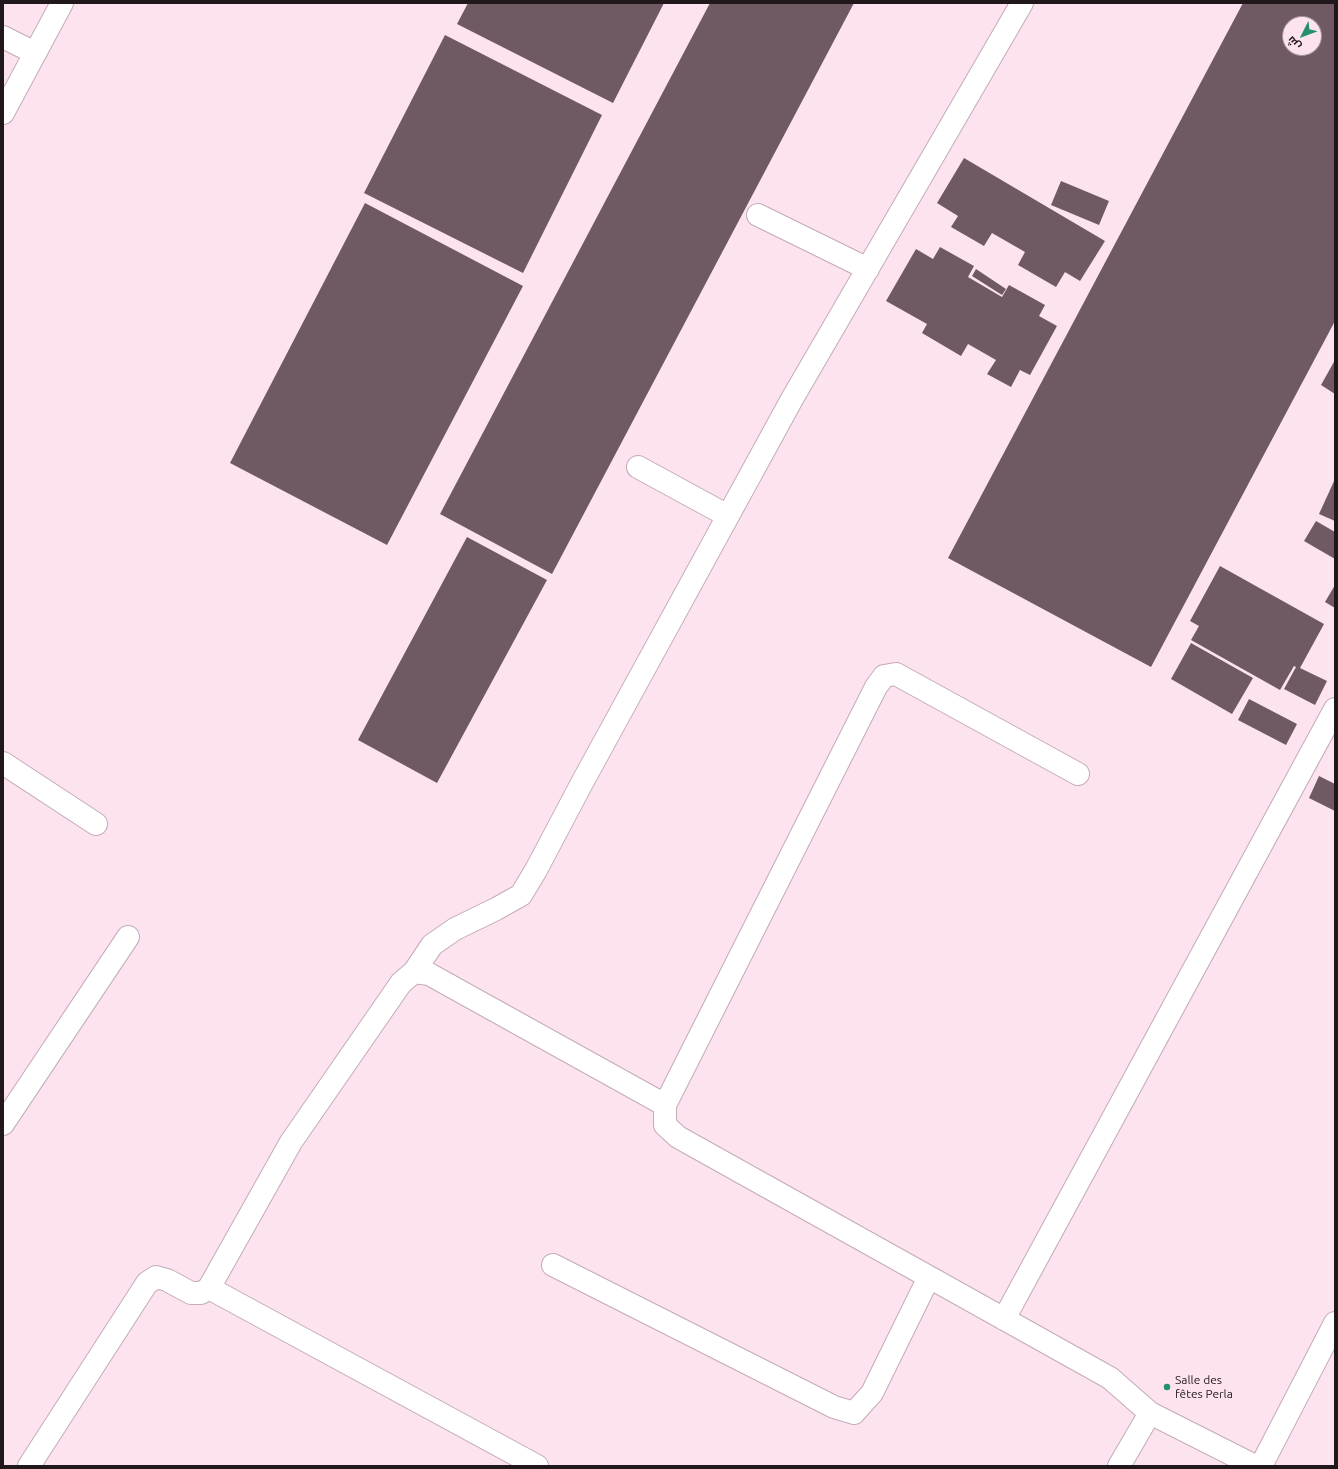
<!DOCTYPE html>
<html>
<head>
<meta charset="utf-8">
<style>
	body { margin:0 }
	#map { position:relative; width:1338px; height:1469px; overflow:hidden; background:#fde3ef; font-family:Ubuntu,Cairo,sans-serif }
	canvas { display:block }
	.frame { position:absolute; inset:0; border:4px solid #21181c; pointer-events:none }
	.north { position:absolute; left:1282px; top:16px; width:40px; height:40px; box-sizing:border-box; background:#fde3ef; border:1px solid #a5929b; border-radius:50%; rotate:228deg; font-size:11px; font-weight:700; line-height:16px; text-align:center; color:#21181c }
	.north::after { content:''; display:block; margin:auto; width:14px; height:18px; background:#249070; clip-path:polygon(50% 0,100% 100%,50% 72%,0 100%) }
</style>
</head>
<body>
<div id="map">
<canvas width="1338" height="1469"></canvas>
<div class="frame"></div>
<div class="north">ش</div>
</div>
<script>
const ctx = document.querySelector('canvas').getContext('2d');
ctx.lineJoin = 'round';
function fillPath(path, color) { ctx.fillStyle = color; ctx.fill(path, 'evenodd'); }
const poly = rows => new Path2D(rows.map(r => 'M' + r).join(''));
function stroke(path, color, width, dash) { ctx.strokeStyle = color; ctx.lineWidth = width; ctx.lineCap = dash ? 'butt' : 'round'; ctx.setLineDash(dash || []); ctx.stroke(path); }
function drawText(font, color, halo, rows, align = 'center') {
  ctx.font = font + ' Ubuntu,sans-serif'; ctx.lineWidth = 4; ctx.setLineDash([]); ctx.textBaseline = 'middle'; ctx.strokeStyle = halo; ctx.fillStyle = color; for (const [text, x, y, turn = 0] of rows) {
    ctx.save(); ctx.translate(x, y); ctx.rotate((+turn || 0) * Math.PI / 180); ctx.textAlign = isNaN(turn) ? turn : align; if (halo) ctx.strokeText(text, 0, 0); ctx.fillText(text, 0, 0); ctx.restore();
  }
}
fillPath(poly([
	[468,3,664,3,613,103,457,24],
	[710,3,854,3,552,574,440,514],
	[1243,3,1335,3,1335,321,1151,667,948,558],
	[1290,24,1314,24,1314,48,1290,48],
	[445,35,602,115,523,273,364,193],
	[964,158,1105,241,1080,281,1065,272,1056,287,1018,265,1025,252,992,233,984,246,951,227,958,216,937,203],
	[1061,181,1109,201,1099,225,1051,205],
	[365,203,523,286,387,545,230,463],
	[940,247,974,266,968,277,1002,297,1009,285,1045,305,1039,316,1057,326,1030,375,1020,370,1011,387,987,374,996,360,968,344,961,356,922,333,927,324,886,301,916,249,933,259],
	[976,269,1006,289,1002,295,972,276],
	[1335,360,1335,394,1321,385],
	[1335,479,1335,521,1319,514],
	[1316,521,1335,532,1335,559,1304,541],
	[467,537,547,580,437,783,358,740],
	[1220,566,1324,624,1300,668,1327,681,1315,705,1284,689,1296,667,1294,666,1280,690,1191,640,1199,626,1190,621],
	[1335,585,1335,608,1325,602],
	[1191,643,1253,678,1232,714,1171,679],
	[1249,699,1297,724,1286,745,1238,720],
	[1319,776,1335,784,1335,811,1309,798]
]), '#6f5963');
const minor = poly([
	[3,37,35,53],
	[3,113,62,3],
	[758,215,868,269],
	[638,467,728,516],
	[3,763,96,824],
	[1078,774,896,674,884,676,876,687,665,1105,665,1125,678,1137,1110,1378,1150,1413,1255,1466],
	[414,972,432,945,455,929,496,909,521,895,536,870,583,781,792,399,1022,3],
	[3,1124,128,937],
	[553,1265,834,1407,854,1413,872,1393,929,1277],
	[209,1288,537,1466],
	[1004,1319,1335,709],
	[29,1466,147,1283,156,1277,167,1280,191,1293,201,1293,209,1288,291,1142,401,983,414,972,429,974,665,1105],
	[1119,1466,1150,1413],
	[1261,1466,1335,1323]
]);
stroke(minor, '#c3abb7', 24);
stroke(minor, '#fff', 22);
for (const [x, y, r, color] of [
	[1167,1387,4,"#249070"]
]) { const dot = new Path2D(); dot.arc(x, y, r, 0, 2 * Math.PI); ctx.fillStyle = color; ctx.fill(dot); stroke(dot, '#fde3ef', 1.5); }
drawText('12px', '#21181c', '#fde3ef', [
	["Salle des",1175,1380],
	["fêtes Perla",1175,1394]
], 'left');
</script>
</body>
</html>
